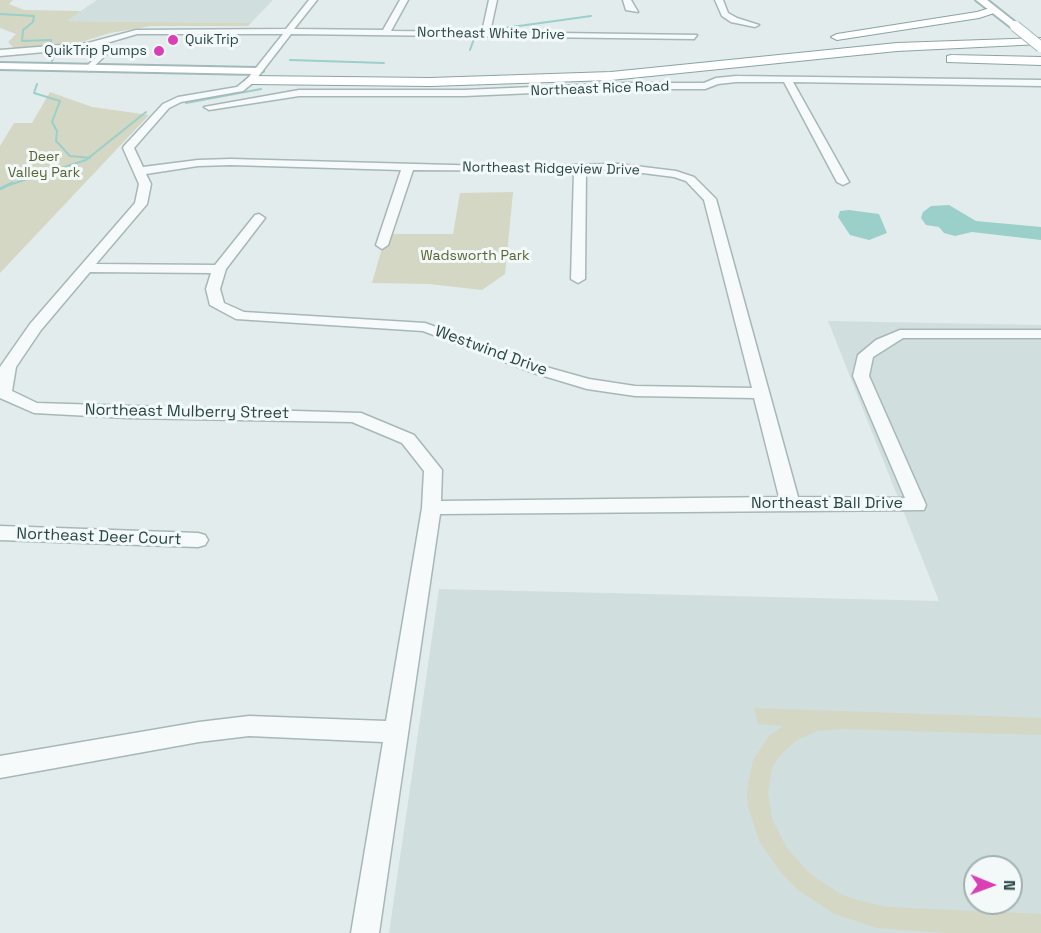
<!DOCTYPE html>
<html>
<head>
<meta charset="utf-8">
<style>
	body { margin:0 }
	#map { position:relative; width:1041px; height:933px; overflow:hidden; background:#e3ecec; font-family:"Space Grotesk",sans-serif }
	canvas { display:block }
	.north { position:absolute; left:963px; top:855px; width:60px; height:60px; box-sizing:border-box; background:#f3f9f9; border:2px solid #a2b1b1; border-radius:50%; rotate:91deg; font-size:16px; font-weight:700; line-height:24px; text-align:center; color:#294546 }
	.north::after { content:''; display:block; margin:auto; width:21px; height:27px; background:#da3fb5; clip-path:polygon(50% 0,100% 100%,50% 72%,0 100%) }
</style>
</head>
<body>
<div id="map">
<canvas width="1041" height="933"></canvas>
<div class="north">N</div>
</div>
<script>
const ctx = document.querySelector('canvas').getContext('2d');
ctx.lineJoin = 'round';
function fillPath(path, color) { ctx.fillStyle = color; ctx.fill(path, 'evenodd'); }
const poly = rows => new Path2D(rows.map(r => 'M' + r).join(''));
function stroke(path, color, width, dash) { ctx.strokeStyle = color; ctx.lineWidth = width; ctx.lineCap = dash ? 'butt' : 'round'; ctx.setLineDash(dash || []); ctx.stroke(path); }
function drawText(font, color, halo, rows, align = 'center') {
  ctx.font = font + ' "Space Grotesk",sans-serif'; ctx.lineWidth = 6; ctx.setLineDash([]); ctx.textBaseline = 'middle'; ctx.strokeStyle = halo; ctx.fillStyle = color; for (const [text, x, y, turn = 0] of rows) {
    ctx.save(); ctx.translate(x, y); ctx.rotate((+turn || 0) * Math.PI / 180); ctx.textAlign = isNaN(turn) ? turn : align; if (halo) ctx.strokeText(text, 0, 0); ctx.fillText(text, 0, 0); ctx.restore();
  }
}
fillPath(poly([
	[97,0,273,0,251,23,66,21],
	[828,321,1041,325,1041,933,389,933,439,589,939,601],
	[975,867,1011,867,1011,903,975,903]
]), '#d1dede');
fillPath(poly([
	[0,0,13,0,9,4,24,10,81,11,67,21,251,23,248,26,151,26,110,33,78,43,15,49,8,42,16,34,0,28],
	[50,92,92,107,149,115,0,273,0,146,14,123,32,123],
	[513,192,505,274,482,290,429,284,372,283,386,234,453,234,460,193],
	[754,708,1041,718,1041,735,843,729,817,731,795,741,778,758,772,768,768,792,772,819,786,847,808,872,837,892,853,899,886,907,1041,914,1041,933,947,933,877,928,835,914,798,890,783,875,759,841,748,807,747,790,753,760,769,736,783,726,758,724]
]), '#d4d7c3');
fillPath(poly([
	[949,205,976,221,1041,227,1041,240,972,232,955,236,944,233,939,227,926,225,921,218,923,212,931,206],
	[849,210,879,214,887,233,869,240,850,235,838,217,840,211]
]), '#9bcfca');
stroke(poly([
	[0,14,34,16,33,22,23,30,22,41,51,40,52,47],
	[497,29,591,16],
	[470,50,475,36],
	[290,60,384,63],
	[52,61,55,54],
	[37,84,34,93,60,101,52,122,57,131,56,141,70,156,90,158],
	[186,103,261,89],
	[9,185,86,160,146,112]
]), '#9bcfca', 2);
stroke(poly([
	[0,189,12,183]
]), '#9bcfca', 3);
const minor = poly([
	[309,0,317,0,294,29,383,30,400,0,408,0,391,31,482,32,489,0,497,0,490,32,697,35,694,39,291,34,254,82,243,91,181,102,169,108,134,148,143,167,198,160,231,159,489,166,619,164,676,171,694,177,716,199,798,497,905,498,853,376,858,355,876,340,900,330,1041,330,1041,338,903,338,873,357,869,376,926,505,924,510,440,514,379,933,351,933,383,742,249,736,199,742,0,778,0,756,199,722,249,716,386,721,422,508,424,471,402,443,352,422,128,418,34,413,0,398,0,367,30,324,135,203,139,184,123,148,124,146,163,104,178,97,237,87,248,78,283,34,137,34,100,45,106,55,89,71,85,68,98,55,95,49,90,48,0,56,0,50,88,43,136,30,286,29,309,0],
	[231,165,401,170,376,245,382,249,388,245,413,170,574,171,571,279,578,283,585,279,586,171,619,170,674,177,686,181,704,200,752,388,635,386,589,379,546,367,425,323,244,312,224,303,220,289,226,269,265,218,259,214,255,215,215,265,96,264,147,204,151,184,146,174,198,166,231,165],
	[90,272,211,273,206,289,210,305,236,319,423,331,534,373,587,389,635,396,754,398,779,497,441,501,442,470,414,435,361,413,37,403,12,391,16,367,41,330,90,272],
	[623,0,631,0,638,12,626,10,623,0],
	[715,0,723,0,728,13,737,18,759,25,755,27,731,22,722,16,715,0],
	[736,76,1041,80,1041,86,793,82,849,182,843,185,837,182,784,82,736,82,718,84,705,89,626,89,464,96,299,96,209,110,204,107,299,90,464,90,626,83,704,83,716,78,736,76],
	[0,526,198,533,205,535,208,540,205,545,198,547,0,540,0,526]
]);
const major = poly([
	[976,0,987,0,1020,26,1012,28,976,0],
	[0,63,257,68,263,71,257,74,0,69,0,63]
]);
const highway = poly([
	[993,7,998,10,997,12,979,18,837,40,831,37,837,34,977,12,993,7],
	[1041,38,1041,44,897,51,611,80,430,86,251,84,245,80,251,76,430,78,611,72,897,43,1041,38],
	[951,55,1041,57,1041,65,947,62,947,56,951,55]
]);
stroke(minor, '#a7b7b7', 3);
stroke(major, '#a1b9b9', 4);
stroke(highway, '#89a4a4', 2);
fillPath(minor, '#f6fafa');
fillPath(major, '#fff');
fillPath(highway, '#fff');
const majorBridge = poly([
	[1015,26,1041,47]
]);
stroke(majorBridge, '#a1b9b9', 12, []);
stroke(majorBridge, '#fff', 10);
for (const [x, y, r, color] of [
	[173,40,6,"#da3fb5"],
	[159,51,6,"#da3fb5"]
]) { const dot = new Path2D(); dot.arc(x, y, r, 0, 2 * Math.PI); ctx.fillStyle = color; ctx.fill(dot); stroke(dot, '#f3f9f9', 2); }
drawText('14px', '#294546', '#f3f9f9', [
	["Northeast White Drive",491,34,1],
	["Northeast Rice Road",600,89,-2],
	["Northeast Ridgeview Drive",551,169,1]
]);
drawText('14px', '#294546', '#f3f9f9', [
	["QuikTrip",185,40],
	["QuikTrip Pumps",147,51,"right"]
], 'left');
drawText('14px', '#5a6335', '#f3f9f9', [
	["Deer",44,157],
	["Valley Park",44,173],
	["Wadsworth Park",475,256]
]);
drawText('16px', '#294546', '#f3f9f9', [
	["Westwind Drive",491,351,20],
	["Northeast Mulberry Street",187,412,1],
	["Northeast Ball Drive",827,504],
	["Northeast Deer Court",99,537,2]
]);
</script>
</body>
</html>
